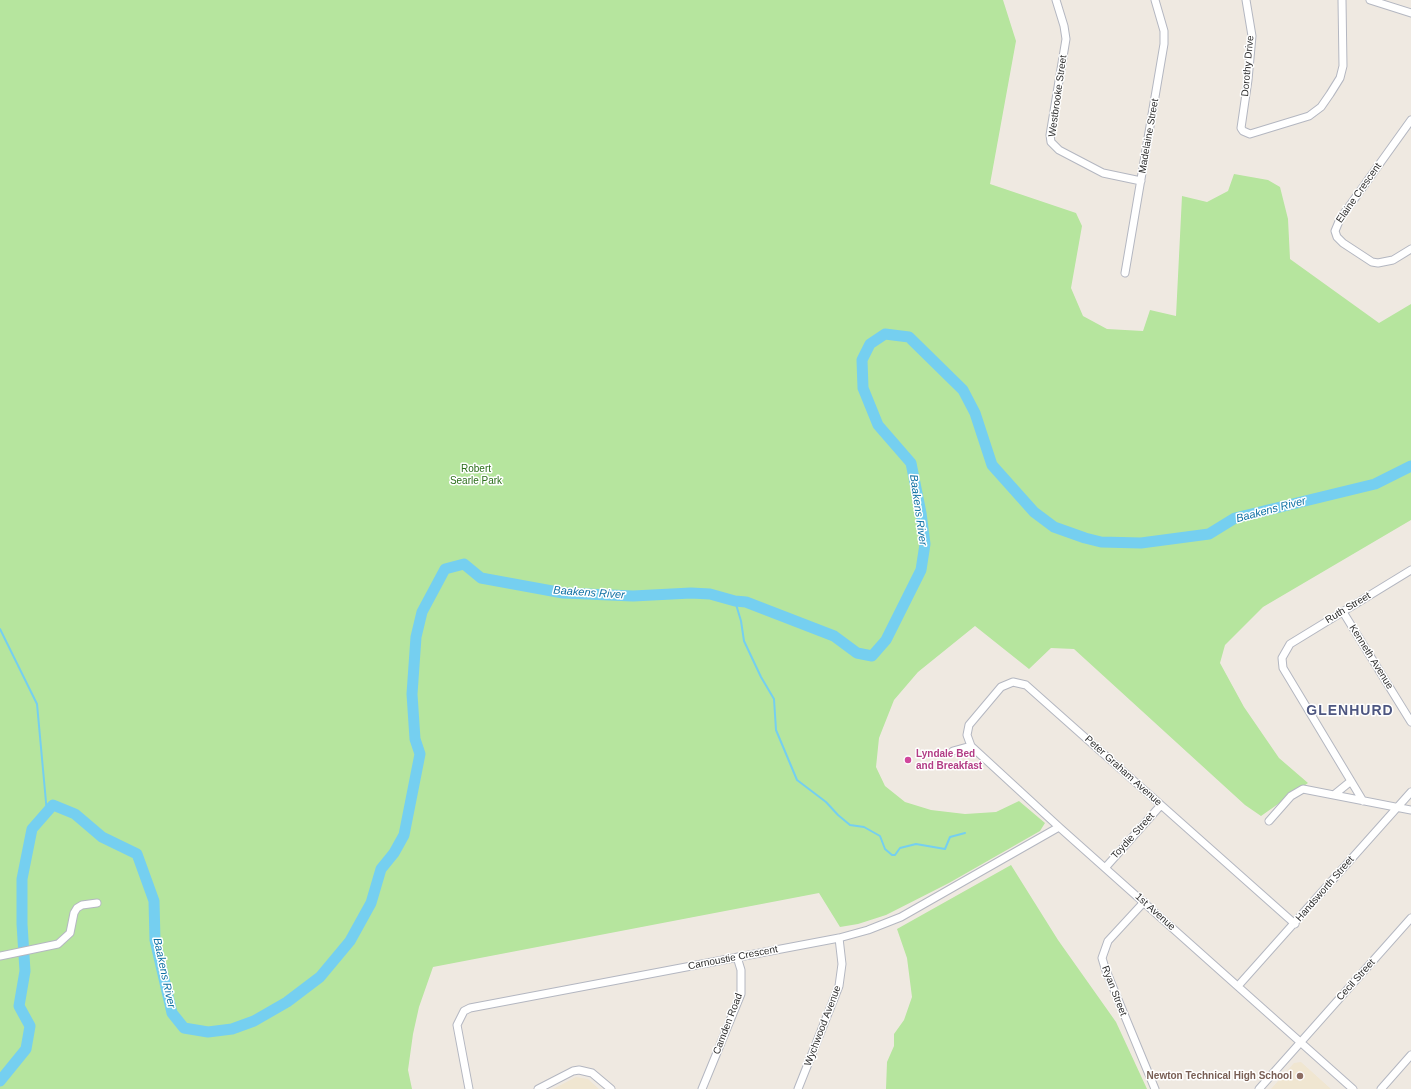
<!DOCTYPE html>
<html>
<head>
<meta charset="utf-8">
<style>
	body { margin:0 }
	canvas { display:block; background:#efe9e1 }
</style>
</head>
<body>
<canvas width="1411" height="1089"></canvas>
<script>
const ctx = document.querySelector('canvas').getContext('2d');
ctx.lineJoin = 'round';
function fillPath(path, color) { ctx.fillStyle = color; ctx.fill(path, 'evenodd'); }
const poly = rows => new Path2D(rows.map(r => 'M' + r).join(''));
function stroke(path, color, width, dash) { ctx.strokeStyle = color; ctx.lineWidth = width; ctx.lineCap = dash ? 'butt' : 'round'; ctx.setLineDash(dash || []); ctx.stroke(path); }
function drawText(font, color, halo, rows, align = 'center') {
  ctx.font = font + ' Arial,sans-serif'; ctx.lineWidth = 3; ctx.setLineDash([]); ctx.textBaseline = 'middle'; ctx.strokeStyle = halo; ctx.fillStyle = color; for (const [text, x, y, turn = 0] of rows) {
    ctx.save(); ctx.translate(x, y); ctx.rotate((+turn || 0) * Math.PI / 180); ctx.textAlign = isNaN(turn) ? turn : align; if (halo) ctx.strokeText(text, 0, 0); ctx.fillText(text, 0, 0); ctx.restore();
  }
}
fillPath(poly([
	[1301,1062,1331,1089,1271,1089,1294,1063],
	[576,1077,588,1079,599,1089,553,1089]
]), '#f0e6d1');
fillPath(poly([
	[0,0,1003,0,1016,41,990,184,1076,213,1082,226,1071,288,1083,316,1107,329,1143,331,1150,310,1176,316,1182,196,1207,202,1228,191,1234,174,1268,180,1280,187,1288,219,1290,259,1379,323,1411,304,1411,520,1263,607,1225,645,1220,663,1244,707,1279,758,1308,783,1261,816,1245,805,1074,649,1051,648,1029,669,975,626,918,672,894,700,879,738,876,767,885,786,905,802,931,810,965,814,996,812,1019,801,1045,823,1040,831,949,883,886,915,858,924,840,927,819,893,433,967,419,1007,413,1034,408,1070,412,1089,0,1089],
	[1011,865,1058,940,1116,1022,1147,1089,886,1089,887,1062,894,1046,894,1034,904,1020,912,997,907,958,897,929]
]), '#b6e59e');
stroke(poly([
	[735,601,741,621,744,641,761,677,774,699,776,730,797,780,826,802,838,815,850,825,864,827,880,836,885,849,892,855,895,855,900,848,916,844,945,849,950,837,965,833],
	[0,629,37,704,47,813]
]), '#75cff0', 2);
stroke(poly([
	[0,1081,26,1049,30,1026,19,1006,25,971,22,924,22,879,32,829,53,805,75,814,102,837,137,854,154,901,155,940,172,1013,184,1028,208,1032,232,1029,254,1021,287,1002,320,977,350,941,371,903,381,869,394,853,404,835,420,754,415,739,412,694,416,637,422,612,445,569,464,564,481,578,563,593,633,596,691,593,710,594,735,601,746,602,834,636,857,653,872,656,886,640,921,570,925,544,921,513,911,463,878,425,863,388,862,360,870,344,885,334,909,337,963,390,975,413,992,465,1034,512,1054,527,1085,538,1101,542,1141,543,1209,534,1235,518,1375,484,1411,466]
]), '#75cff0', 11);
const street = poly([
	[1056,0,1064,26,1066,39,1050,135,1051,142,1059,150,1103,173,1141,181],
	[1246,0,1252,36,1248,80,1241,128,1243,131,1250,134,1309,116,1321,107,1330,94,1340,78,1343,66,1342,0],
	[1370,0,1411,13],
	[1411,120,1340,219,1335,231,1337,237,1343,243,1372,262,1378,263,1393,260,1411,249],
	[1125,273,1164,44,1164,31,1155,0],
	[1343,612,1411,722],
	[953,751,971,746],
	[1335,794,1351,781],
	[1363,801,1283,668,1282,658,1290,644,1411,570],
	[1269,821,1291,796,1303,789,1411,810],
	[1105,868,1161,805],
	[1144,902,1108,941,1102,958,1105,968,1155,1089],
	[1295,924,1026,685,1013,682,1001,687,969,725,967,735,971,746,1059,827,1353,1089],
	[0,956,58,944,70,933,74,913,77,908,82,905,97,903],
	[1238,986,1411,792],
	[469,1089,457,1025,464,1011,470,1008,839,938,868,930,901,917,1059,827],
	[538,1089,573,1071,579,1070,592,1073,611,1089],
	[702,1089,741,994,741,970,737,957],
	[798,1089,839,986,842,964,839,938],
	[1259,1089,1411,918],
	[1381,1089,1411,1055]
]);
stroke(street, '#b4b7c1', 9);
stroke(street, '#fff', 7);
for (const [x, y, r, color] of [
	[908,760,4,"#d1479c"],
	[1300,1076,4,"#8d6e63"]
]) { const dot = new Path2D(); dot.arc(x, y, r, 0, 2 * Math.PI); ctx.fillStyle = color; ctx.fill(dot); stroke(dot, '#fff', 1.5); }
drawText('10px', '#2e2e2e', '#fff', [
	["Dorothy Drive",1248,66,-85],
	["Westbrooke Street",1058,96,-82],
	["Madelaine Street",1149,136,-80],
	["Elaine Crescent",1359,193,-55],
	["Ruth Street",1348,608,-31],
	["Kenneth Avenue",1371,657,58],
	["Peter Graham Avenue",1123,771,42],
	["Toydie Street",1133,836,-48],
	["Handsworth Street",1325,889,-49],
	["1st Avenue",1155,912,42],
	["Carnoustie Crescent",733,958,-11],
	["Cecil Street",1356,980,-48],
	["Ryan Street",1114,991,69],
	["Camden Road",728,1024,-69],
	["Wychwood Avenue",823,1026,-69]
]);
drawText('10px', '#2c6e1b', '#fff', [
	["Robert",476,469],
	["Searle Park",476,481]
]);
drawText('bold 10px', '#b23c85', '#fff', [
	["Lyndale Bed",916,754],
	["and Breakfast",916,766]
], 'left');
drawText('bold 10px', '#785e54', '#fff', [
	["Newton Technical High School",1292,1076]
], 'right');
drawText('italic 11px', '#0d6fa3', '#fff', [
	["Baakens River",918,510,82],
	["Baakens River",1271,510,-15],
	["Baakens River",589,593,4],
	["Baakens River",164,973,78]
]);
ctx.letterSpacing = '1px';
drawText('bold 14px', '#4d5680', '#fff', [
	["GLENHURD",1350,711]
]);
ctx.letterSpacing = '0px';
</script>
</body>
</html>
